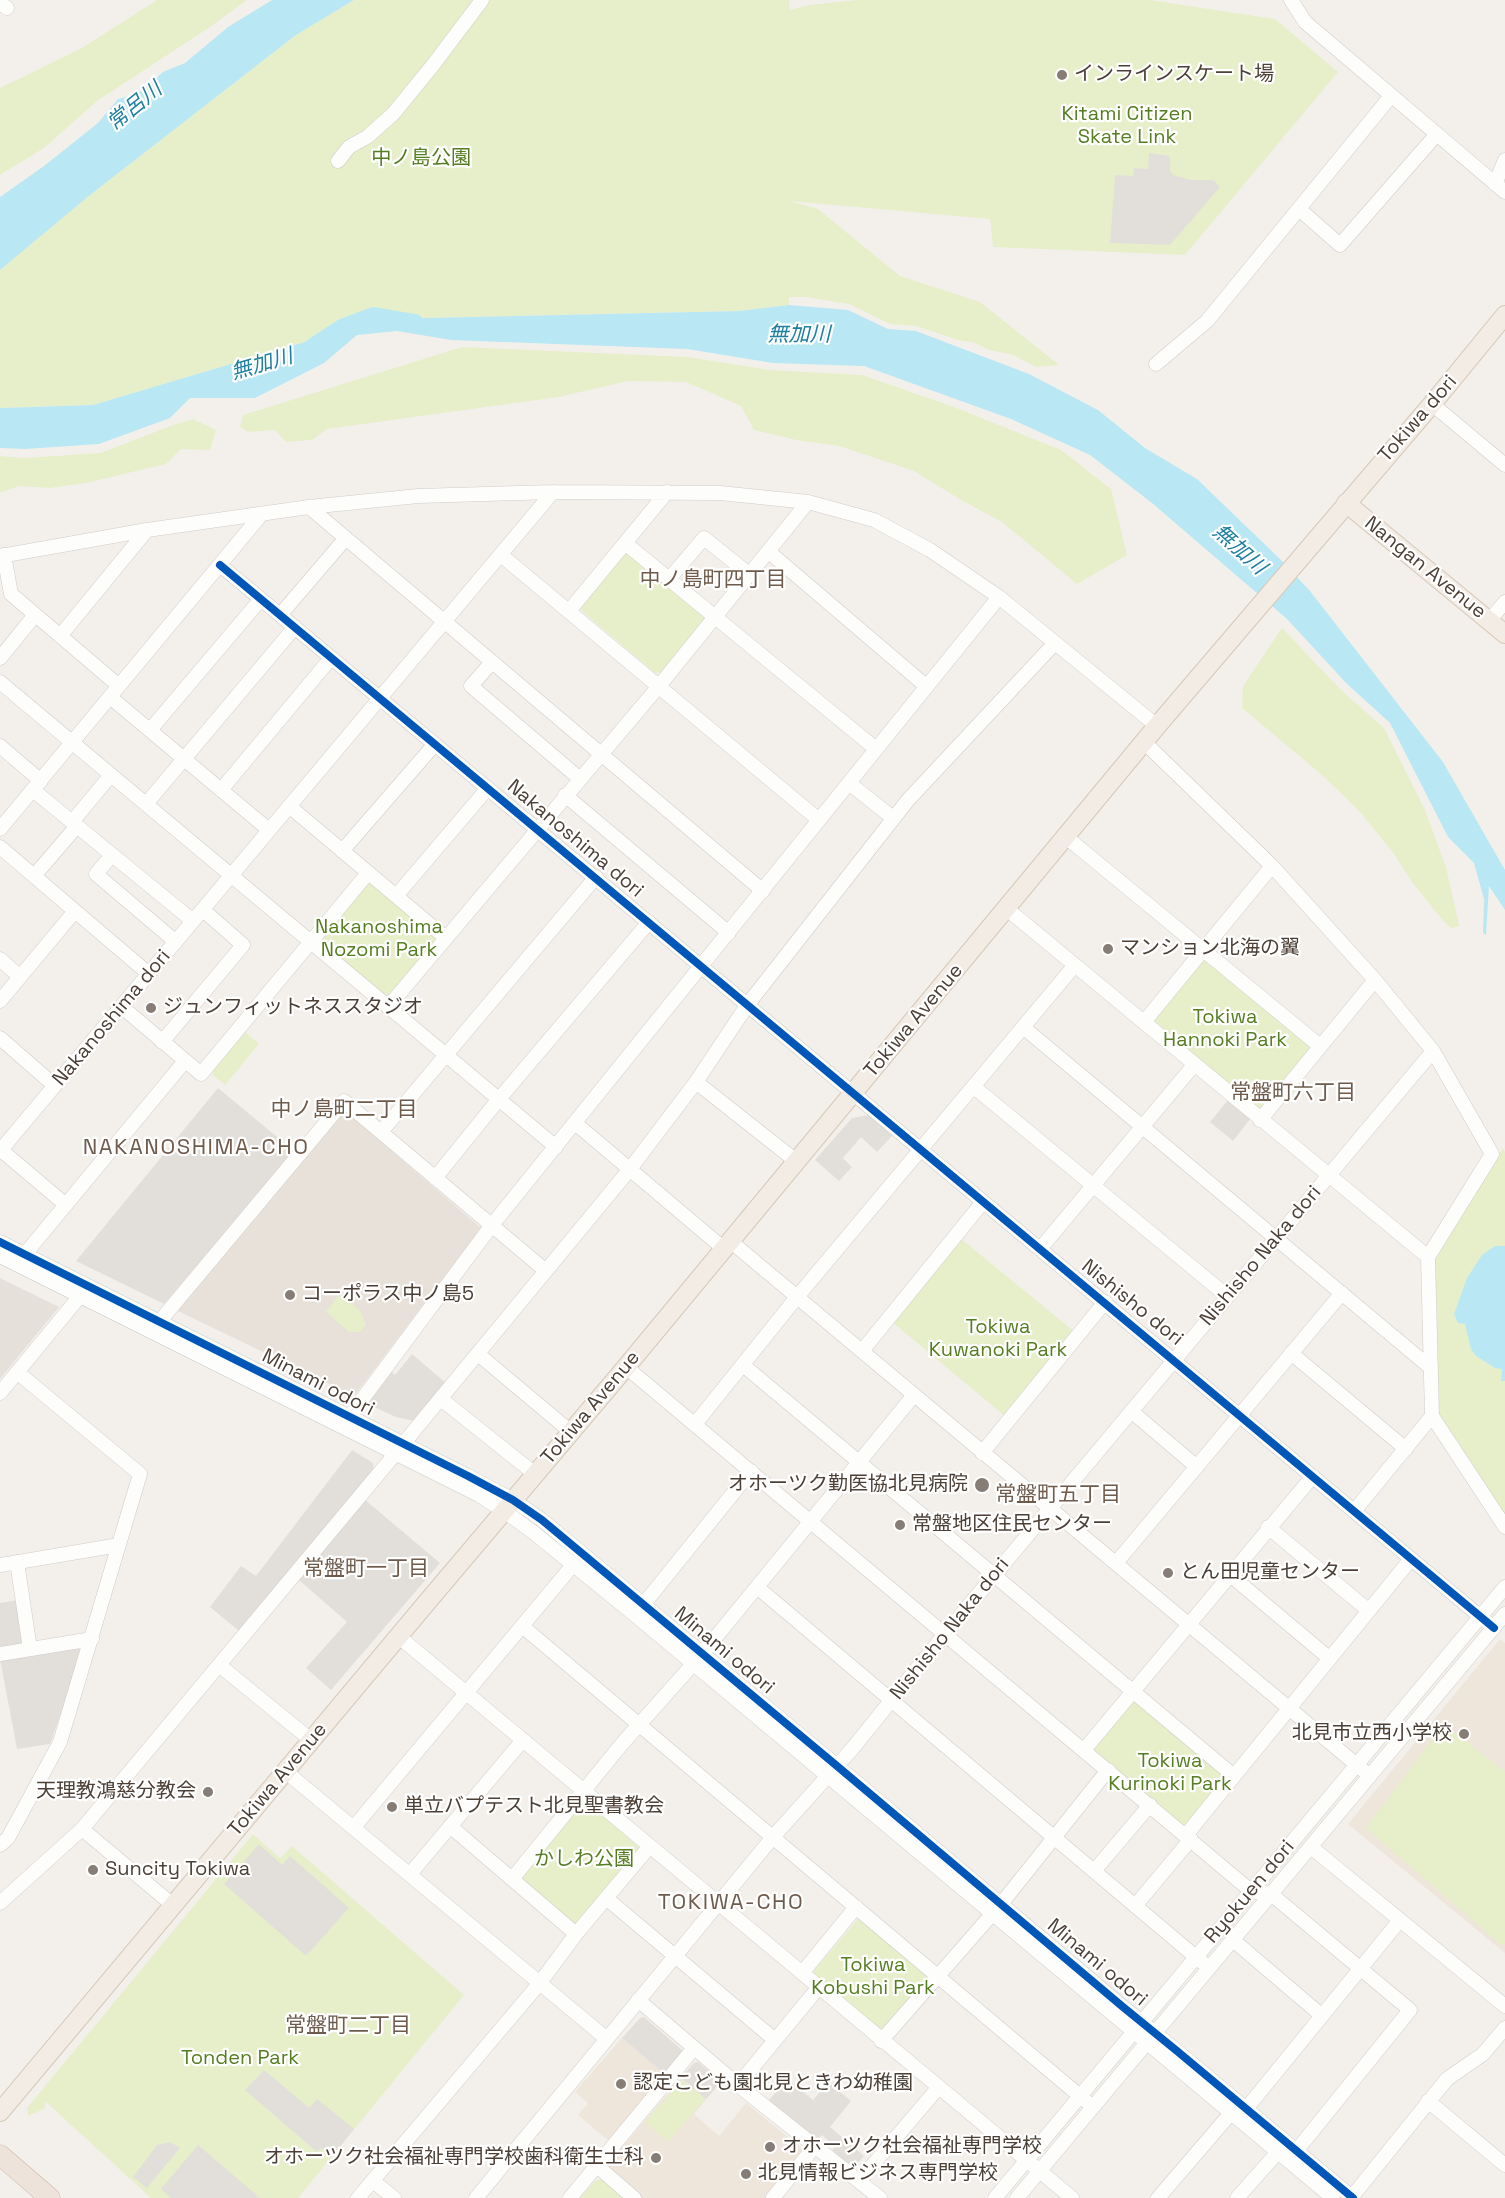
<!DOCTYPE html>
<html>
<head>
<meta charset="utf-8">
<style>
	body { margin:0 }
	canvas { display:block; background:#f3f0ec }
</style>
</head>
<body>
<canvas width="1505" height="2198"></canvas>
<script>
const ctx = document.querySelector('canvas').getContext('2d');
ctx.lineJoin = 'round';
function fillPath(path, color) { ctx.fillStyle = color; ctx.fill(path, 'evenodd'); }
const poly = rows => new Path2D(rows.map(r => 'M' + r).join(''));
function stroke(path, color, width, dash) { ctx.strokeStyle = color; ctx.lineWidth = width; ctx.lineCap = dash ? 'butt' : 'round'; ctx.setLineDash(dash || []); ctx.stroke(path); }
function drawText(font, color, halo, rows, align = 'center') {
  ctx.font = font + ' "Space Grotesk","Noto Sans JP",sans-serif'; ctx.lineWidth = 4.5; ctx.setLineDash([]); ctx.textBaseline = 'middle'; ctx.strokeStyle = halo; ctx.fillStyle = color; for (const [text, x, y, turn = 0] of rows) {
    ctx.save(); ctx.translate(x, y); ctx.rotate((+turn || 0) * Math.PI / 180); ctx.textAlign = isNaN(turn) ? turn : align; if (halo) ctx.strokeText(text, 0, 0); ctx.fillText(text, 0, 0); ctx.restore();
  }
}
fillPath(poly([
	[345,1111,481,1228,354,1396,176,1310]
]), '#e8e1d9');
fillPath(poly([
	[0,1278,59,1307,0,1379]
]), '#e6e0db');
fillPath(poly([
	[1500,1639,1505,1643,1505,1953,1348,1824],
	[622,2038,667,2076,610,2142,578,2115,588,2103,575,2092],
	[698,2062,721,2082,694,2114,719,2136,746,2103,801,2148,802,2153,766,2198,642,2198,608,2169,607,2165,694,2063]
]), '#eee5db');
fillPath(poly([
	[157,0,247,0,210,27,97,101,44,148,0,175,0,88,82,48],
	[354,0,789,0,790,10,810,5,857,0,1150,0,1275,19,1338,72,1185,255,993,247,990,219,789,201,818,209,900,276,980,302,1059,365,1036,367,1013,355,989,350,975,343,958,340,916,326,890,324,849,304,805,297,789,297,789,305,739,311,382,319,93,405,0,408,0,270,86,198,296,35],
	[462,347,688,357,769,370,862,375,954,407,1061,450,1111,489,1127,555,1077,584,1002,522,961,500,914,471,839,446,796,440,754,430,741,406,686,382,628,381,559,397,327,429,312,440,286,442,275,430,248,432,240,426,243,415],
	[193,419,216,430,210,450,181,449,166,464,86,483,50,488,19,486,0,493,0,456,24,458,101,453,173,425],
	[628,552,704,616,705,620,661,672,655,673,582,611,580,605,623,553],
	[1282,628,1341,690,1384,728,1425,810,1446,867,1459,926,1451,928,1440,917,1412,882,1394,854,1360,812,1322,775,1242,708,1243,686],
	[373,883,435,936,436,944,391,996,383,995,323,943,321,936,365,884],
	[1206,956,1312,1048,1260,1114,1149,1022],
	[244,1031,259,1044,225,1085,213,1075,212,1068],
	[1503,1148,1505,1152,1505,1522,1438,1420,1432,1265],
	[960,1238,1076,1333,1007,1418,891,1321],
	[339,1295,360,1310,366,1325,360,1332,349,1332,326,1312],
	[1134,1701,1225,1776,1183,1827,1093,1750],
	[1444,1724,1505,1772,1505,1944,1500,1944,1366,1828],
	[585,1800,642,1850,576,1929,519,1881],
	[253,1834,280,1858,292,1846,464,1995,298,2198,151,2198,46,2102,44,2109,28,2116,27,2108],
	[859,1918,929,1977,882,2031,812,1973],
	[682,2080,705,2099,668,2142,645,2122],
	[602,2179,623,2198,580,2198,596,2180]
]), '#e7efca');
fillPath(poly([
	[1149,153,1170,156,1170,170,1173,175,1191,180,1213,180,1220,187,1170,245,1110,243,1115,175,1133,176,1134,168,1148,169],
	[218,1088,294,1151,164,1304,76,1261],
	[1228,1100,1251,1118,1233,1141,1210,1122],
	[869,1115,893,1135,877,1152,861,1137,843,1158,852,1167,839,1181,815,1160,852,1118],
	[412,1354,446,1383,414,1421,396,1417,367,1404,392,1372,395,1375],
	[352,1450,373,1463,374,1470,239,1631,210,1607,241,1566,256,1576],
	[364,1499,440,1563,331,1690,306,1668,347,1622,299,1580],
	[17,1600,25,1645,0,1649,0,1603],
	[78,1647,82,1654,50,1744,17,1749,0,1659],
	[259,1844,282,1865,290,1856,349,1908,306,1956,224,1884],
	[644,2017,682,2050,683,2056,667,2076,622,2038,640,2018],
	[698,2062,721,2082,706,2099,681,2077,694,2063],
	[264,2070,309,2108,317,2099,354,2129,332,2157,321,2148,317,2152,245,2090],
	[787,2079,813,2100,828,2082,851,2101,830,2127,864,2156,852,2169,832,2151,835,2146,822,2135,817,2140,769,2100],
	[170,2142,180,2148,147,2188,133,2177,157,2145],
	[198,2145,260,2198,171,2198,161,2189]
]), '#e2dfdb');
fillPath(poly([
	[272,0,354,0,296,35,90,195,0,270,0,197,44,166,98,123,118,99,137,94,163,72,185,63,228,27],
	[789,305,848,310,888,329,916,331,1029,374,1098,410,1145,448,1197,479,1281,560,1310,591,1443,762,1505,870,1505,910,1489,886,1486,935,1483,933,1484,899,1474,863,1448,837,1390,723,1346,683,1287,619,1152,503,1090,455,1011,419,864,366,773,363,687,349,451,340,397,331,357,335,324,363,255,398,190,398,170,418,99,444,25,449,0,448,0,408,93,405,382,319,739,311],
	[1495,1246,1505,1246,1505,1381,1501,1381,1502,1369,1495,1368,1476,1356,1471,1349,1465,1324,1458,1323,1454,1314,1467,1278,1482,1255]
]), '#b9e8f4');
stroke(poly([
	[313,347,342,328,374,316,415,323]
]), '#b9e8f4', 18);
const minor = poly([
	[1291,0,1305,22,1505,192],
	[0,3,7,8],
	[338,161,349,147,367,137,393,114,433,65,482,0],
	[1495,184,1505,160],
	[1299,209,1340,245,1436,135],
	[1156,364,1207,321,1391,96],
	[1432,404,1505,465],
	[309,507,763,891],
	[625,543,876,749],
	[769,552,926,686],
	[4,555,11,594,119,686],
	[501,555,819,820],
	[0,556,147,530,309,507,418,496,553,492,720,493,808,502,874,520,930,550,999,597,1157,726],
	[220,565,1494,1628],
	[669,579,704,538,750,575],
	[569,611,667,492],
	[280,615,346,538],
	[1489,621,1505,602],
	[60,636,147,530],
	[0,658,35,615],
	[492,662,471,686,579,778],
	[0,682,556,1147],
	[110,697,269,830],
	[150,730,261,599],
	[1144,742,1272,866,1375,980,1433,1051,1492,1154,1428,1257],
	[0,746,41,781],
	[849,783,893,818],
	[33,790,193,921],
	[221,790,331,658],
	[565,795,729,933],
	[146,804,295,627],
	[289,806,446,938],
	[72,822,111,775],
	[0,829,261,515],
	[1066,837,1320,1046],
	[0,847,149,974],
	[342,851,435,744],
	[112,855,96,874,176,942],
	[34,876,77,826],
	[396,896,488,788],
	[1007,909,1428,1257,1432,1416,1505,1527],
	[0,959,20,977],
	[0,1001,75,911],
	[122,1007,201,1074,368,873],
	[388,1007,659,686,808,502],
	[1144,1022,1272,866],
	[1023,1027,1431,1368],
	[0,1038,55,1086],
	[162,1042,243,945,203,910],
	[696,1082,796,1161],
	[974,1087,1227,1296],
	[1260,1120,1375,980],
	[575,1123,723,1248],
	[381,1132,596,877],
	[1,1150,66,1205],
	[0,1151,553,492],
	[435,1178,499,1099,649,922],
	[729,1240,1370,1776],
	[0,1242,468,1476,513,1500,542,1520,837,1766,1123,2007,1177,2051,1353,2198],
	[1040,1249,1194,1065],
	[25,1254,185,1061],
	[0,1256,479,1495,504,1511,533,1532,635,1615,1333,2198],
	[154,1328,344,1101,546,1271],
	[862,1351,983,1202],
	[1291,1353,1406,1449],
	[478,1354,571,1432],
	[743,1365,1234,1776],
	[626,1367,1251,1891,1271,1894,1410,2010,1297,2150],
	[0,1393,85,1290],
	[441,1399,535,1474],
	[1131,1411,1197,1467],
	[349,1417,492,1225,999,597],
	[695,1424,797,1297,1075,965],
	[403,1444,630,1169,696,1082,748,1004,908,800,1055,643],
	[982,1453,1105,1302],
	[1355,1510,1432,1416],
	[1268,1527,1368,1610],
	[17,1562,30,1649],
	[1116,1563,1342,1293],
	[0,1565,119,1545],
	[1229,1574,1329,1658],
	[757,1587,1203,1963],
	[643,1605,751,1471],
	[522,1626,1087,2102],
	[398,1636,1072,2198],
	[0,1654,92,1639],
	[219,1665,311,1740],
	[1084,1750,1313,1476],
	[285,1771,607,2039],
	[450,1826,576,1934],
	[354,1827,573,1565],
	[82,1829,174,1906],
	[1186,1835,1411,1559],
	[0,1845,8,1838,60,1742,140,1474,17,1372],
	[1311,1847,1505,2006],
	[1094,1871,1150,1805],
	[410,1874,523,1740],
	[512,1879,621,1745,702,1654,914,1395],
	[606,1898,775,2040],
	[0,1903,82,1829,396,1453],
	[1135,1906,1191,1839],
	[1233,1940,1321,2015],
	[802,1973,856,1907],
	[638,2000,738,2085,880,2198],
	[881,2041,1001,1904,1108,1770],
	[738,2085,819,1987],
	[1428,2101,1505,2165],
	[1246,2109,1400,1920],
	[597,2166,634,2198],
	[373,2181,394,2198],
	[859,2181,938,2088],
	[358,2198,539,1984,576,1934,650,1846],
	[476,2198,773,1837,852,1749,945,1634,1433,1051],
	[570,2198,694,2048],
	[773,2198,815,2146],
	[995,2198,1505,1587],
	[1017,2198,1505,1614],
	[1158,2198,1231,2113],
	[1237,2198,1278,2152],
	[1351,2198,1447,2079,1483,2054,1505,2028]
]);
const major = poly([
	[1346,503,1505,634],
	[0,2112,428,1601,626,1367,1157,726,1432,404,1505,315]
]);
const highway = poly([
	[0,2155,50,2198]
]);
stroke(minor, '#d0ccc8', 15);
stroke(major, '#d7c8b8', 20);
stroke(highway, '#ceb7a4', 21);
stroke(minor, '#fdfdfc', 14);
stroke(major, '#f2ece4', 18);
stroke(highway, '#ede3da', 20);
stroke(poly([
	[220,565,1494,1628],
	[0,1242,468,1476,513,1500,542,1520,837,1766,1123,2007,1177,2051,1353,2198]
]), '#0057b8', 8);
for (const [x, y, r, color] of [
	[1062,75,6,"#867d76"],
	[1108,949,6,"#867d76"],
	[151,1008,6,"#867d76"],
	[290,1295,6,"#867d76"],
	[982,1485,8,"#867d76"],
	[900,1525,6,"#867d76"],
	[1168,1573,6,"#867d76"],
	[1464,1734,6,"#867d76"],
	[208,1792,6,"#867d76"],
	[392,1807,6,"#867d76"],
	[93,1870,6,"#867d76"],
	[621,2084,6,"#867d76"],
	[770,2147,6,"#867d76"],
	[656,2158,6,"#867d76"],
	[746,2174,6,"#867d76"]
]) { const dot = new Path2D(); dot.arc(x, y, r, 0, 2 * Math.PI); ctx.fillStyle = color; ctx.fill(dot); stroke(dot, '#fff', 2); }
drawText('20px', '#4b3f36', '#fff', [
	["インラインスケート場",1074,75],
	["マンション北海の翼",1120,949],
	["ジュンフィットネススタジオ",163,1008],
	["コーポラス中ノ島5",302,1295],
	["オホーツク勤医協北見病院",968,1485,"right"],
	["常盤地区住民センター",912,1525],
	["とん田児童センター",1180,1573],
	["北見市立西小学校",1452,1734,"right"],
	["天理教鴻慈分教会",196,1792,"right"],
	["単立バプテスト北見聖書教会",404,1807],
	["Suncity Tokiwa",105,1870],
	["認定こども園北見ときわ幼稚園",633,2084],
	["オホーツク社会福祉専門学校",782,2147],
	["オホーツク社会福祉専門学校歯科衛生士科",644,2158,"right"],
	["北見情報ビジネス専門学校",758,2174]
], 'left');
drawText('20px', '#557e21', '#fff', [
	["Kitami Citizen",1127,115],
	["Skate Link",1127,138],
	["中ノ島公園",421,159],
	["Nakanoshima",379,928],
	["Nozomi Park",379,951],
	["Tokiwa",1225,1018],
	["Hannoki Park",1225,1041],
	["Tokiwa",998,1328],
	["Kuwanoki Park",998,1351],
	["Tokiwa",1170,1762],
	["Kurinoki Park",1170,1785],
	["かしわ公園",584,1860],
	["Tokiwa",873,1966],
	["Kobushi Park",873,1989],
	["Tonden Park",240,2059]
]);
drawText('20px', '#4b3f36', '#fff', [
	["Tokiwa dori",1418,419,-49],
	["Nangan Avenue",1425,568,39],
	["Nakanoshima dori",575,839,40],
	["Nakanoshima dori",112,1018,-50],
	["Tokiwa Avenue",914,1021,-50],
	["Nishisho Naka dori",1261,1256,-50],
	["Nishisho dori",1132,1303,39],
	["Minami odori",318,1383,27],
	["Tokiwa Avenue",591,1408,-50],
	["Nishisho Naka dori",950,1629,-51],
	["Minami odori",724,1651,40],
	["Tokiwa Avenue",278,1780,-50],
	["Ryokuen dori",1250,1892,-50],
	["Minami odori",1097,1963,40]
]);
drawText('italic 21px', '#1f809f', '#fff', [
	["常呂川",135,107,-39],
	["無加川",799,335],
	["無加川",262,365,-16],
	["無加川",1239,550,42]
]);
drawText('21px', '#6f5b4c', '#fff', [
	["中ノ島町四丁目",713,580],
	["常盤町六丁目",1293,1093],
	["中ノ島町二丁目",344,1110],
	["常盤町五丁目",1058,1495],
	["常盤町一丁目",366,1569],
	["常盤町二丁目",348,2026]
]);
ctx.letterSpacing = '1.5px';
drawText('22px', '#6f5b4c', '#fff', [
	["NAKANOSHIMA-CHO",196,1148],
	["TOKIWA-CHO",731,1903]
]);
ctx.letterSpacing = '0px';
</script>
</body>
</html>
